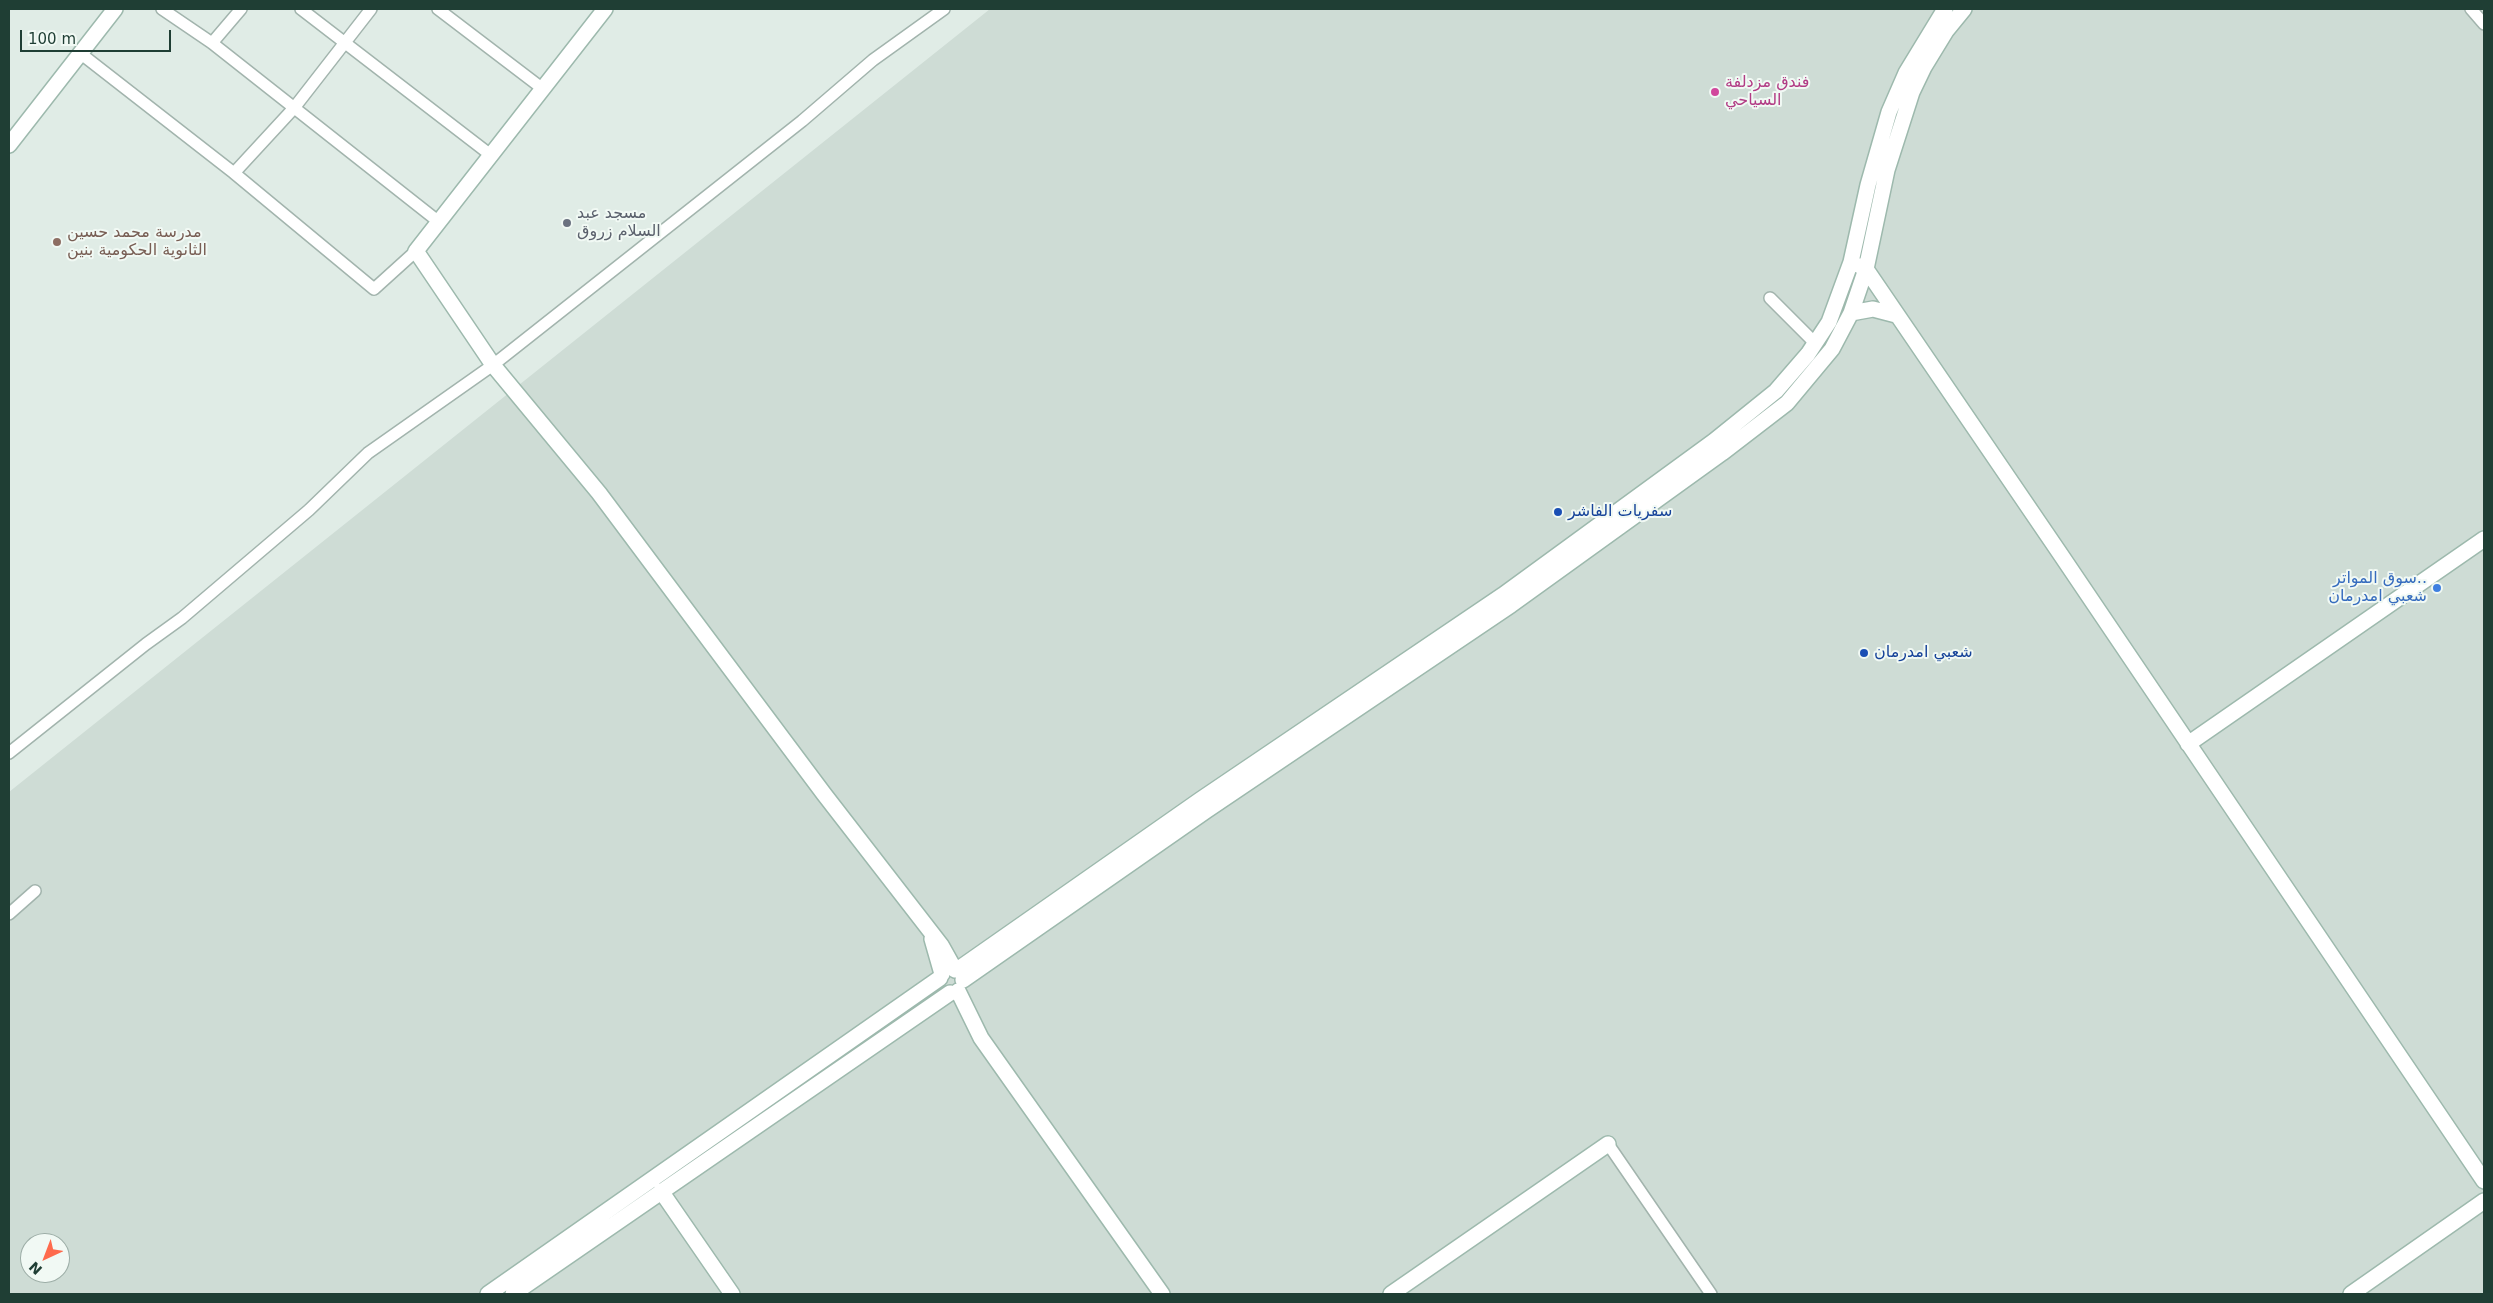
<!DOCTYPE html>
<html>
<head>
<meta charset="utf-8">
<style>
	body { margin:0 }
	#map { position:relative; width:2493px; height:1303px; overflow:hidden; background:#e0ece6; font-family:"DejaVu Sans",sans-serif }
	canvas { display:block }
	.frame { position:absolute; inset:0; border:10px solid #1f3e34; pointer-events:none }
	.north { position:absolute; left:20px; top:1233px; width:50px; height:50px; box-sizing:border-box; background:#f1f9f4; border:1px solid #9daea7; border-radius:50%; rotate:223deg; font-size:14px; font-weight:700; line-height:20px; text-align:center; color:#1f3e34 }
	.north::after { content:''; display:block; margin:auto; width:18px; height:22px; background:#fe6a4c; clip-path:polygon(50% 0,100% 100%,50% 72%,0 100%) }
	.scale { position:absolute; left:20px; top:30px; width:151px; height:22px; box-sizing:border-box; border:2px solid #1f3e34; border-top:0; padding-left:6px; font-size:15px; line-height:18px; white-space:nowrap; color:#1f3e34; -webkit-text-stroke:4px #f1f9f4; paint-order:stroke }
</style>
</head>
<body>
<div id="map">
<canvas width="2493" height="1303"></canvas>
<div class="frame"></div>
<div class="north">N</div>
<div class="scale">100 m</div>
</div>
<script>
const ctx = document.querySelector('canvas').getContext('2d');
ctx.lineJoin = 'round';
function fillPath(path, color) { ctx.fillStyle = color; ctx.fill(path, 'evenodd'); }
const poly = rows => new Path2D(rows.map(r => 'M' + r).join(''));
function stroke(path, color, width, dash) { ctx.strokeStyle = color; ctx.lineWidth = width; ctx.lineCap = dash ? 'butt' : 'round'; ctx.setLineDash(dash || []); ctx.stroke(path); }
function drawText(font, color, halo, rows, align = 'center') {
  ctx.font = font + ' "DejaVu Sans",Vazirmatn,sans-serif'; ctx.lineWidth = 4; ctx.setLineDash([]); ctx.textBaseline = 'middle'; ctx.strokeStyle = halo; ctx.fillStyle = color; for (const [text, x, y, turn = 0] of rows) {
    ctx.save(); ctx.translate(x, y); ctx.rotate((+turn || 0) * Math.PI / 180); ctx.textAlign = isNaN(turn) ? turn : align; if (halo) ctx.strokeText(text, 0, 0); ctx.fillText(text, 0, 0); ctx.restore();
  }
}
fillPath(poly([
	[990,9,2484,9,2484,1294,9,1294,9,792],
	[30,1243,60,1243,60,1273,30,1273]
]), '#cedcd5');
const street = poly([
	[162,9,212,43,439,222],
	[301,9,492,156],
	[438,9,543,89],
	[2471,9,2484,24],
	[212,43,241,9],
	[80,53,234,173,374,289,416,251],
	[234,173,294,108,371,9],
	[1770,298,1816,344],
	[9,753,146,644,182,618,309,510,368,453,493,365,802,121,873,60,944,9],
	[9,914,35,891],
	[1608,1144,1711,1294]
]);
const secondary = poly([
	[605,9,416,251,493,365,599,493,824,794,941,945,955,970],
	[9,145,115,9],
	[1860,266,1866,269,2061,555,2484,1181],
	[1851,313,1873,309,1896,315],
	[2188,744,2484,539],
	[932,939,942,974],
	[957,970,1200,800,1503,595,1714,441,1776,391,1808,354,1829,322,1851,262,1868,185,1889,112,1906,73,1945,9],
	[963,980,1207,810,1511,605,1722,453,1787,403,1832,349,1851,313,1866,269,1887,170,1912,92,1924,67,1946,31,1964,9],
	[958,991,981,1038,1162,1294],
	[661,1191,732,1294],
	[488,1294,940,978],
	[513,1294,950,993],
	[1391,1294,1608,1144],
	[2351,1294,2484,1201]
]);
stroke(street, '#a2b4ad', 14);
stroke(secondary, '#9db9ad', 18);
stroke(street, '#fff', 11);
stroke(secondary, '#fff', 15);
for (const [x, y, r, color] of [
	[1715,92,5,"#d1479c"],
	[567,223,5,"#6b7280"],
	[57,242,5,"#8d6e63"],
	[1558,512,5,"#1a4fb4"],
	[2437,588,5,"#3f7fe0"],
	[1864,653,5,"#1a4fb4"]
]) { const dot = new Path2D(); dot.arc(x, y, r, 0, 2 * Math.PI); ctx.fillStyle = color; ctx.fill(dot); stroke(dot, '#f1f9f4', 2); }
drawText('16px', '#b23c85', '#f1f9f4', [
	["فندق مزدلفة",1725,83],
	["السياحي",1725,101]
], 'left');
drawText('16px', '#5b616d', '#f1f9f4', [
	["مسجد عبد",577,214],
	["السلام زروق",577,232]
], 'left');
drawText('16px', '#785e54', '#f1f9f4', [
	["مدرسة محمد حسين",67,233],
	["الثانوية الحكومية بنين",67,251]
], 'left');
drawText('16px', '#164399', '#f1f9f4', [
	["سفريات الفاشر",1568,512],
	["شعبي امدرمان",1874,653]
], 'left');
drawText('16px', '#366cbe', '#f1f9f4', [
	["سوق المواتر..",2427,579],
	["شعبي امدرمان",2427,597]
], 'right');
</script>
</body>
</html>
